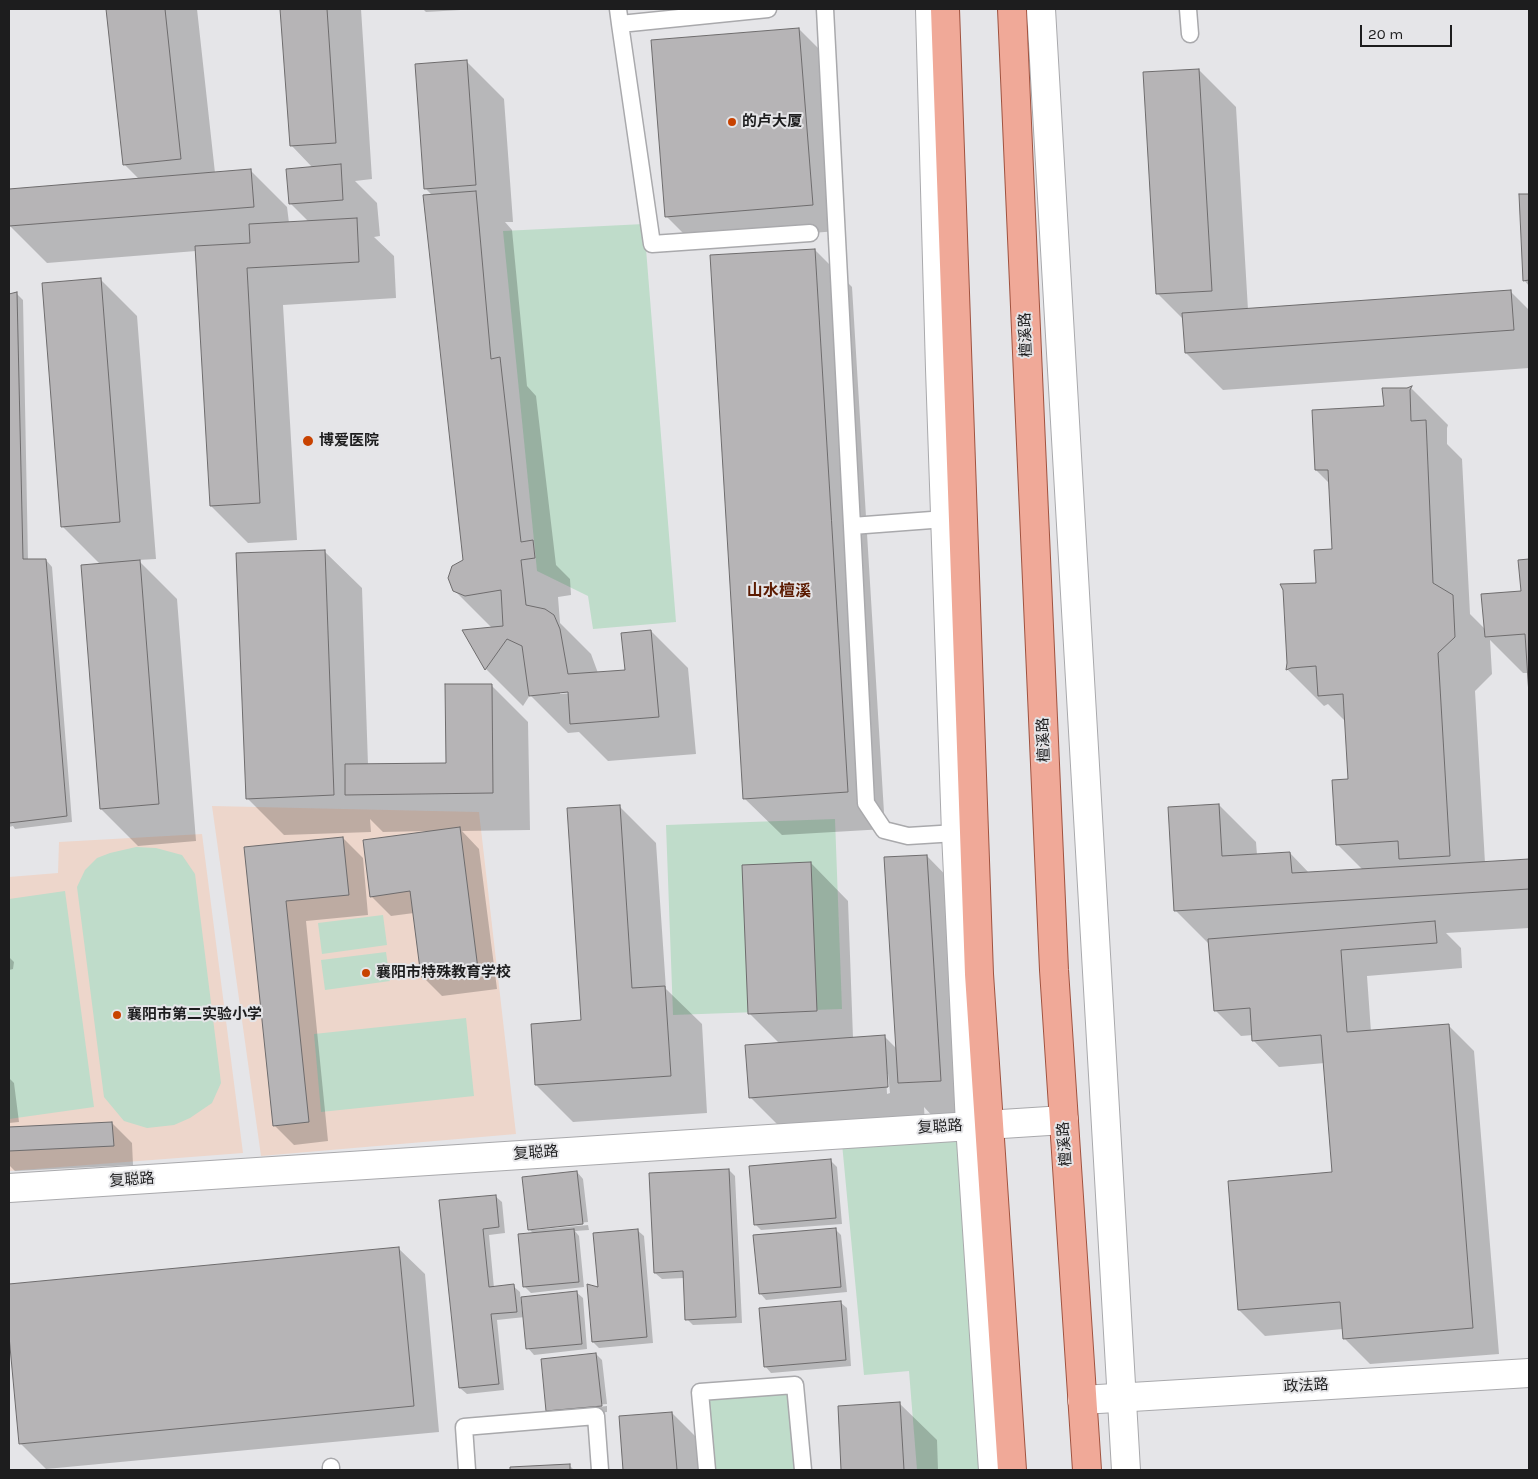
<!DOCTYPE html>
<html>
<head>
<meta charset="utf-8">
<style>
	body { margin:0 }
	#map { position:relative; width:1538px; height:1479px; overflow:hidden; background:#e5e5e8; font-family:Karla,sans-serif }
	canvas { display:block }
	.frame { position:absolute; inset:0; border:10px solid #1d1d1e; pointer-events:none }
	.scale { position:absolute; left:1360px; top:25px; width:92px; height:22px; box-sizing:border-box; border:2px solid #1d1d1e; border-top:0; padding-left:6px; font-size:15px; line-height:18px; white-space:nowrap; color:#1d1d1e; -webkit-text-stroke:4px #e5e5e8; paint-order:stroke }
</style>
</head>
<body>
<div id="map">
<canvas width="1538" height="1479"></canvas>
<div class="frame"></div>
<div class="scale">20 m</div>
</div>
<script>
const ctx = document.querySelector('canvas').getContext('2d');
ctx.lineJoin = 'round';
function fillPath(path, color) { ctx.fillStyle = color; ctx.fill(path, 'evenodd'); }
const poly = rows => new Path2D(rows.map(r => 'M' + r).join(''));
function stroke(path, color, width, dash) { ctx.strokeStyle = color; ctx.lineWidth = width; ctx.lineCap = dash ? 'butt' : 'round'; ctx.setLineDash(dash || []); ctx.stroke(path); }
function drawText(font, color, halo, rows, align = 'center') {
  ctx.font = font + ' Karla,"Noto Sans SC",sans-serif'; ctx.lineWidth = 4; ctx.setLineDash([]); ctx.textBaseline = 'middle'; ctx.strokeStyle = halo; ctx.fillStyle = color; for (const [text, x, y, turn = 0] of rows) {
    ctx.save(); ctx.translate(x, y); ctx.rotate((+turn || 0) * Math.PI / 180); ctx.textAlign = isNaN(turn) ? turn : align; if (halo) ctx.strokeText(text, 0, 0); ctx.fillText(text, 0, 0); ctx.restore();
  }
}
fillPath(poly([
	[212,806,479,812,516,1134,261,1156],
	[202,834,243,1153,9,1171,9,877,58,873,59,842]
]), '#edd6cb');
fillPath(poly([
	[644,224,676,622,593,629,588,596,537,571,503,231],
	[835,819,842,1009,673,1015,666,825],
	[136,847,156,848,182,855,195,874,221,1083,212,1103,190,1118,174,1125,147,1128,124,1121,104,1097,77,887,85,870,97,858,110,853],
	[65,891,94,1107,9,1119,9,899],
	[383,915,387,945,322,954,318,923],
	[386,952,390,981,325,990,321,960],
	[466,1018,474,1096,321,1112,314,1034],
	[970,1125,993,1470,917,1470,909,1371,864,1375,841,1133],
	[795,1385,803,1470,707,1470,700,1392]
]), '#bfdcca');
fillPath(poly([
	[107,9,197,9,215,173,250,170,287,207,289,223,309,222,290,203,313,168,291,145,281,9,361,9,372,179,355,181,377,203,380,236,374,237,394,256,396,298,283,305,297,540,248,543,211,506,196,251,47,263,10,226,9,190,139,179,124,164],
	[423,9,478,9,426,12],
	[799,29,825,55,838,231,692,242,666,216],
	[467,62,504,99,513,222,505,222,512,230,527,386,536,396,556,565,570,579,571,595,558,597,560,623,591,654,598,673,626,672,651,631,688,668,696,754,608,761,579,732,568,733,530,695,523,706,486,669,464,631,493,629,454,590,465,560,432,195,426,189],
	[574,690,574,693,560,694,560,692],
	[1199,70,1236,107,1248,310,1510,291,1529,310,1529,368,1223,390,1186,353,1184,320,1157,293],
	[1520,195,1529,195,1529,286,1524,280],
	[815,250,852,287,885,829,782,835,744,798],
	[100,279,137,316,156,559,138,560,177,599,196,841,138,846,101,809,101,565,62,526],
	[17,294,23,300,28,560,46,560,52,567,72,822,15,829,13,826,9,827,9,295],
	[1411,388,1448,425,1447,428,1447,444,1462,459,1470,614,1485,629,1522,592,1520,561,1529,560,1529,677,1529,673,1523,673,1490,640,1492,674,1475,691,1485,863,1529,860,1529,928,1446,933,1461,948,1462,968,1367,976,1371,1032,1448,1025,1474,1051,1499,1354,1370,1364,1344,1338,1343,1329,1265,1336,1239,1310,1333,1173,1325,1063,1279,1067,1253,1040,1253,1035,1241,1036,1215,1010,1210,945,1175,910,1219,805,1256,842,1257,855,1290,853,1310,874,1363,870,1337,844,1349,781,1346,722,1328,704,1324,706,1287,669,1288,663,1317,585,1333,550,1330,484,1316,470,1385,408,1407,390],
	[324,551,362,588,368,765,447,764,491,685,528,722,530,830,462,831,479,849,497,989,442,996,422,976,414,913,391,916,371,896,427,833,427,831,383,832,370,819,371,832,284,835,247,798],
	[619,806,656,843,666,989,702,1024,707,1113,573,1122,536,1085,532,1025,582,1021],
	[343,838,363,858,368,915,306,921,328,1141,294,1145,274,1125,246,848],
	[927,856,964,894,978,1117,936,1120,924,1107,925,1124,787,1134,750,1097,780,1044,749,1013,811,863,848,901,853,1038,884,1036,897,1049],
	[886,1074,888,1074,890,1093,887,1094],
	[9,957,14,962,13,969,9,970],
	[9,1078,14,1083,19,1122,9,1123],
	[112,1123,132,1143,133,1165,15,1171,9,1165,9,1128],
	[830,1160,837,1167,842,1224,761,1230,755,1224],
	[729,1170,735,1176,742,1323,693,1325,687,1319,684,1278,662,1279,655,1273],
	[577,1172,583,1179,588,1222,533,1228,533,1230,588,1225,589,1230,575,1231,579,1236,584,1287,531,1293,524,1286,534,1234,529,1229],
	[495,1196,502,1202,505,1233,489,1235,494,1288,513,1286,520,1292,522,1311,576,1292,583,1298,587,1349,534,1355,528,1348,525,1317,497,1320,504,1390,467,1394,460,1388,441,1202],
	[835,1229,841,1235,847,1292,766,1300,760,1293],
	[637,1230,644,1236,653,1343,599,1348,593,1342,600,1288],
	[398,1248,425,1274,439,1432,46,1469,20,1443,9,1323,9,1286],
	[840,1302,847,1308,851,1366,771,1373,765,1366],
	[596,1354,602,1360,607,1404,551,1409,551,1412,607,1406,607,1412,554,1417,548,1411],
	[899,1403,937,1440,938,1470,843,1470,839,1407],
	[672,1413,709,1450,710,1470,625,1470,620,1417],
	[569,1465,574,1470,511,1470,511,1468]
]), '#0003');
const building = poly([
	[106,9,165,9,181,159,123,165,106,9],
	[280,9,327,9,336,143,290,146,280,9],
	[799,28,813,205,665,217,651,40,799,28],
	[467,60,476,185,424,189,415,64,467,60],
	[1199,69,1212,291,1156,294,1143,72,1199,69],
	[341,164,343,200,289,204,286,169,341,164],
	[251,169,254,207,9,226,9,189,251,169],
	[476,191,491,359,500,357,521,542,533,540,535,558,521,560,526,605,545,609,554,615,560,629,568,674,625,670,621,633,651,630,659,717,570,724,568,692,529,696,522,646,507,639,485,670,462,630,503,626,501,590,465,596,453,591,448,578,452,566,463,560,423,195,476,191],
	[1519,194,1529,194,1529,280,1523,281,1519,194],
	[357,218,359,262,247,268,260,503,210,506,195,246,250,243,249,224,357,218],
	[815,249,848,792,743,799,710,255,815,249],
	[101,278,120,522,61,527,42,283,101,278],
	[1511,290,1514,330,1185,353,1182,313,1511,290],
	[17,292,23,559,46,559,67,816,9,823,9,294,17,292],
	[1412,386,1410,390,1411,421,1426,420,1433,583,1453,595,1455,637,1438,653,1450,856,1399,859,1398,841,1336,845,1332,780,1348,779,1343,694,1318,696,1316,666,1291,668,1286,670,1287,663,1283,590,1280,584,1316,583,1314,550,1332,549,1328,470,1315,470,1312,410,1384,406,1382,388,1407,388,1412,386],
	[325,550,334,795,246,799,236,553,325,550],
	[1529,559,1529,695,1525,634,1485,637,1481,594,1521,591,1518,560,1529,559],
	[140,560,159,804,100,809,81,565,140,560],
	[445,684,492,684,493,793,345,795,345,764,446,763,445,684],
	[1219,804,1222,856,1290,852,1292,873,1529,859,1529,889,1174,911,1168,807,1219,804],
	[620,805,632,988,665,986,671,1076,535,1085,531,1024,581,1020,567,808,620,805],
	[460,827,478,969,421,977,410,891,370,897,363,840,460,827],
	[343,837,349,895,286,901,309,1122,273,1126,244,847,343,837],
	[927,855,941,1081,898,1083,884,857,927,855],
	[811,862,817,1011,748,1014,742,865,811,862],
	[1435,921,1437,943,1341,950,1347,1032,1449,1024,1473,1328,1343,1339,1340,1302,1238,1310,1228,1181,1332,1172,1321,1035,1252,1041,1250,1008,1214,1011,1208,939,1435,921],
	[885,1035,888,1087,749,1098,745,1045,885,1035],
	[112,1122,114,1146,9,1151,9,1127,112,1122],
	[831,1159,836,1218,754,1225,749,1166,831,1159],
	[729,1169,736,1317,685,1320,683,1271,654,1273,649,1173,729,1169],
	[577,1171,583,1224,528,1230,522,1177,577,1171],
	[496,1195,499,1227,483,1229,489,1287,514,1284,517,1312,491,1314,499,1384,459,1388,439,1200,496,1195],
	[836,1228,841,1287,759,1294,753,1235,836,1228],
	[574,1229,579,1282,523,1287,518,1234,574,1229],
	[638,1229,647,1337,592,1342,587,1284,598,1287,593,1233,638,1229],
	[399,1247,414,1406,19,1444,9,1336,9,1284,399,1247],
	[577,1291,582,1344,526,1349,521,1297,577,1291],
	[841,1301,846,1360,764,1367,759,1308,841,1301],
	[596,1353,602,1406,546,1411,541,1359,596,1353],
	[900,1402,904,1470,841,1470,838,1406,900,1402],
	[672,1412,677,1470,623,1470,619,1416,672,1412],
	[570,1464,570,1470,510,1470,510,1467,570,1464]
]);
fillPath(building, '#b6b4b6');
stroke(building, '#6e6c6d', 1);
const service = poly([
	[618,9,620,24,768,9],
	[825,9,852,526],
	[1188,9,1190,34],
	[620,24,652,244,810,233],
	[945,519,852,526,866,803,884,830,908,836,956,833],
	[331,1467,331,1470],
	[467,1470,464,1427,596,1416,600,1470],
	[707,1470,700,1392,795,1385,803,1470]
]);
const minor = poly([
	[9,1188,1064,1120],
	[1082,1400,1529,1373]
]);
const tertiary = poly([
	[930,9,940,369,956,833,970,1125,993,1470],
	[1041,9,1126,1470]
]);
const primary = poly([
	[945,9,979,974,1012,1470],
	[1012,9,1054,970,1087,1470]
]);
stroke(service, '#a9a9ac', 19);
stroke(minor, '#a9a9ac', 30);
stroke(tertiary, '#a9a9ac', 30);
stroke(primary, '#a05340', 30);
stroke(service, '#fff', 16);
stroke(minor, '#fff', 28);
stroke(tertiary, '#fff', 28);
stroke(primary, '#f0a998', 28);
for (const [x, y, r, color] of [
	[732,122,5,"#c84200"],
	[308,441,6,"#c84200"],
	[366,973,5,"#c84200"],
	[117,1015,5,"#c84200"]
]) { const dot = new Path2D(); dot.arc(x, y, r, 0, 2 * Math.PI); ctx.fillStyle = color; ctx.fill(dot); stroke(dot, '#e5e5e8', 2); }
drawText('bold 15px', '#1d1d1e', '#e5e5e8', [
	["的卢大厦",742,122],
	["博爱医院",319,441],
	["襄阳市特殊教育学校",376,973],
	["襄阳市第二实验小学",127,1015]
], 'left');
drawText('15px', '#1d1d1e', '#e5e5e8', [
	["檀溪路",1026,335,-92],
	["檀溪路",1044,740,-92],
	["复聪路",940,1127,-3],
	["檀溪路",1065,1144,-94],
	["复聪路",536,1153,-4],
	["复聪路",132,1180,-4],
	["政法路",1306,1386,-3]
]);
drawText('bold 16px', '#5b1a01', '#e5e5e8', [
	["山水檀溪",779,591]
]);
</script>
</body>
</html>
